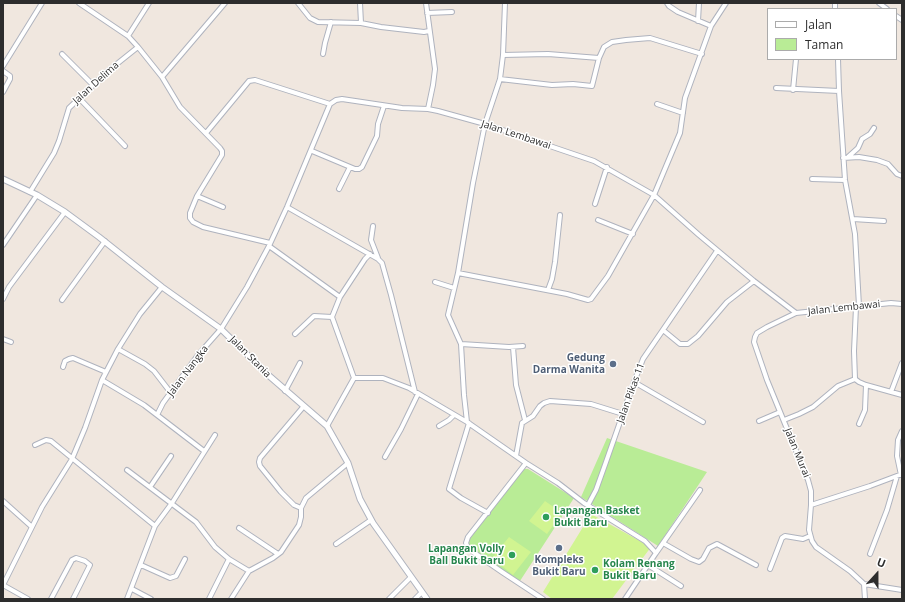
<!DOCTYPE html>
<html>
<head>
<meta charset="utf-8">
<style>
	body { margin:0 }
	#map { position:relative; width:905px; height:602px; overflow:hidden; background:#f0e7df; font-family:"Open Sans",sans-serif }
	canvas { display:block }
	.frame { position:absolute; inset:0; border:4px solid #2d2d2d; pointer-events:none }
	.legend { position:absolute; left:767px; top:8px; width:130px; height:52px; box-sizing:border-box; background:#fff; border:1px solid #ababab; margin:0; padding:5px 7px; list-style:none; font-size:12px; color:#2d2d2d }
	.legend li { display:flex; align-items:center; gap:8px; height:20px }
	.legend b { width:20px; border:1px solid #ababab }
	.north { position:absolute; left:857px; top:554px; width:40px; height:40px; -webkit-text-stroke:3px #fff; paint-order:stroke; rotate:21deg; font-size:11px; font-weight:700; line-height:16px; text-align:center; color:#2d2d2d }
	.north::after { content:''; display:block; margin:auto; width:14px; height:18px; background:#2d2d2d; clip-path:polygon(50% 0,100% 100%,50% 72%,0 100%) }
</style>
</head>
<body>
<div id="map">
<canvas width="905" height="602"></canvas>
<div class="frame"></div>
<ul class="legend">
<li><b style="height:5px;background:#fff"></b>Jalan</li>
<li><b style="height:11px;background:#b9ec96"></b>Taman</li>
</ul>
<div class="north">U</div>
</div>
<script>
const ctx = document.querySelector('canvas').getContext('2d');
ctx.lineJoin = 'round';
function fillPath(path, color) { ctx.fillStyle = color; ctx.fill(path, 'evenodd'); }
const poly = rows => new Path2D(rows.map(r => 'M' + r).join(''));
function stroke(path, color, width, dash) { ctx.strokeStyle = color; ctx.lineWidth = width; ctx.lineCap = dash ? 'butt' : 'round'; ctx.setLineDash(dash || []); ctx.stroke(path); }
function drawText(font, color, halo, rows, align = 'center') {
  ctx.font = font + ' "Open Sans",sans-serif'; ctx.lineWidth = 3; ctx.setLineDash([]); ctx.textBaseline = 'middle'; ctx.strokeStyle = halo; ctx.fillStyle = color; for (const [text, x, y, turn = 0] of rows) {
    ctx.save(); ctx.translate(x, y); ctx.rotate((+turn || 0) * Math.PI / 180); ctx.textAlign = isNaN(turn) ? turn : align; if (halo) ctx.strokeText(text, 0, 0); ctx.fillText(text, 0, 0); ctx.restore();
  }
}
fillPath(poly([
	[607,438,707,472,658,546,581,497],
	[524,469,528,469,574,498,518,584,465,545,490,511]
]), '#b9ec96');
fillPath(poly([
	[545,501,562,513,547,534,529,521],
	[591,514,651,547,612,599,552,599,543,592],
	[509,537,531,552,513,575,492,558]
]), '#d1f491');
const minor = poly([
	[298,3,310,18,318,22,361,23,381,27,424,32,429,31],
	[360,3,361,23],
	[426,3,435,69,433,85,428,109],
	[667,3,669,6,678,12,711,26],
	[835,3,835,9],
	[879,3,887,9],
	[427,13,452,12],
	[896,16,902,20],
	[698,21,699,3],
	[128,36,149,3],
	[138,47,162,77,180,107,220,148,222,151,222,155,197,196,190,213,190,218,193,222,203,227,270,243],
	[62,54,93,85],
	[323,54,325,43,331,22],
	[503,55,548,54,599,58],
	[838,59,839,91,845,180,855,234,859,306],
	[3,66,42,3],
	[3,71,10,76,10,79,3,92],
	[162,77,225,3],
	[500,79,552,85,573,84,592,86,599,58,604,47,612,42,626,40,650,38,702,54],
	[776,88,839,91],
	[793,90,796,59],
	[79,98,125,146],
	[657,104,683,113],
	[206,133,249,81,255,80,330,104],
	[312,151,355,169,359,169,362,167,377,136,378,124,384,106],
	[848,157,858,148,862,139,870,134,874,128],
	[843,158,859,157,877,160,888,164,897,174,902,176],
	[812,179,845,180],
	[339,189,350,167],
	[30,192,54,153,59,141,69,108,108,71,138,47,128,36,79,3],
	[197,196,223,207],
	[595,204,607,167],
	[287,207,378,259,382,263,391,295,415,392],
	[853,219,884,221],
	[598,220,633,234],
	[373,226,371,240,378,258],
	[3,245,37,195],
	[269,246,340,297],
	[458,273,567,294,588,300,591,299,608,276,654,195,680,133,685,98,711,26,726,3],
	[435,282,454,288],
	[548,290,552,279,555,262,560,215],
	[3,299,9,287,65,212],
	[62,300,105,241],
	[856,307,854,351,855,379,859,382,866,385,902,395],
	[796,313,767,327,757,333,755,337,754,342,767,380,808,480,811,491,811,505,809,530,812,541,816,547,850,571,864,584,865,599],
	[663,330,680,344,688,344,698,336,727,302,754,281],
	[295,334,314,316,332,317],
	[3,339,11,342],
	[461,344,509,347,523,346],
	[513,347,516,385,525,420],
	[118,349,145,364,154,371,171,393],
	[63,367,65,361,69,359,73,358,106,372],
	[354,378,332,317,340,297,365,259,370,254],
	[102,380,144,405,204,451],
	[634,382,703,422],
	[285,391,300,363],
	[891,392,902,363],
	[157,415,163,403,198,355,221,329,247,287,269,246,287,207,330,104,336,100,342,99,402,108,428,109,438,111,485,124,594,161,654,195,699,235,754,281,796,313,891,303,902,304],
	[784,420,799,414,813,407,838,386,855,379],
	[759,421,780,412],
	[467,422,464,395,461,344,448,315,458,273,473,183,485,124,500,79,503,55,505,3],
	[469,423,449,489,461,498,488,513],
	[859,424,865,410,866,385],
	[327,426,354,378,383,378,409,388,467,422,526,463,558,483,584,503,645,541,656,553,625,599],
	[439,426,449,420,454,415],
	[35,445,46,440,51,441,155,526],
	[516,456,522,423,533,416,540,406,544,403,550,401,591,404,623,414],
	[385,457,401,429,418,394],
	[526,463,468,537,466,543,468,548,473,552,502,572,543,599],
	[127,470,196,522,215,547,229,559,249,571],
	[901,475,897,456,898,440,902,431],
	[150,487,171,456],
	[3,501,32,527],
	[588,505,596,490,606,462,634,382,643,359,717,251],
	[811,505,870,486,902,474],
	[301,508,294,505,281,492,260,466,259,462,260,458,304,406],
	[239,528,278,554],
	[663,543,691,559,699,562,703,559,709,548,717,544,756,565],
	[336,544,371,520],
	[656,553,700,490],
	[870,554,887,510,897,476],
	[141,565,170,578,176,576,185,559],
	[648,565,681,586],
	[770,569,782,538,785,536,803,539,810,536],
	[864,584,902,590],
	[3,585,42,507,72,459,85,428,102,380,118,349,140,314,162,287],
	[3,585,28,599],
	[132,589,151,599],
	[51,599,72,560,76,558,85,561,90,565,73,599],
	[127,599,155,526,172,503,215,435],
	[209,599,229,559],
	[231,599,249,571,273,558,281,552,299,525,301,517,301,508,306,498,348,463],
	[389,599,411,577],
	[415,599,422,592]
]);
const tertiary = poly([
	[3,179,37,195,65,212,99,237,162,287,221,329,267,374,327,426,348,463,360,499,373,523,427,599]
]);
stroke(minor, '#afb3be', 6);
stroke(tertiary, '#afb3be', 7);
stroke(minor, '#fff', 4);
stroke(tertiary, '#fff', 5);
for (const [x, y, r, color] of [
	[613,364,4,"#5c6f8a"],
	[546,517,4,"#2e9e5b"],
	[559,548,4,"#5c6f8a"],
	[512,555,4,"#2e9e5b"],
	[595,570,4,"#2e9e5b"]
]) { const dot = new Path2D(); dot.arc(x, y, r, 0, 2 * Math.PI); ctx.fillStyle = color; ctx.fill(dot); stroke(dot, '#fff', 1.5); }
drawText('10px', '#2d2d2d', '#fff', [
	["Jalan Delima",96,83,-42],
	["Jalan Lembawai",516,135,18],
	["Jalan Lembawai",844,308,-6],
	["Jalan Stania",250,357,45],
	["Jalan Nangka",188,371,-53],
	["Jalan Pikas 11",631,393,-70],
	["Jalan Murai",797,453,68]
]);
drawText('bold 10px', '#4e5e75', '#fff', [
	["Gedung",605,358],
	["Darma Wanita",605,370],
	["Kompleks",559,560,"center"],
	["Bukit Baru",559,572,"center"]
], 'right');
drawText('bold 10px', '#27864d', '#fff', [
	["Lapangan Basket",554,511],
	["Bukit Baru",554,523],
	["Lapangan Volly",504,549,"right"],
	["Ball Bukit Baru",504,561,"right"],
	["Kolam Renang",603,564],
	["Bukit Baru",603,576]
], 'left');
</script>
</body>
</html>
